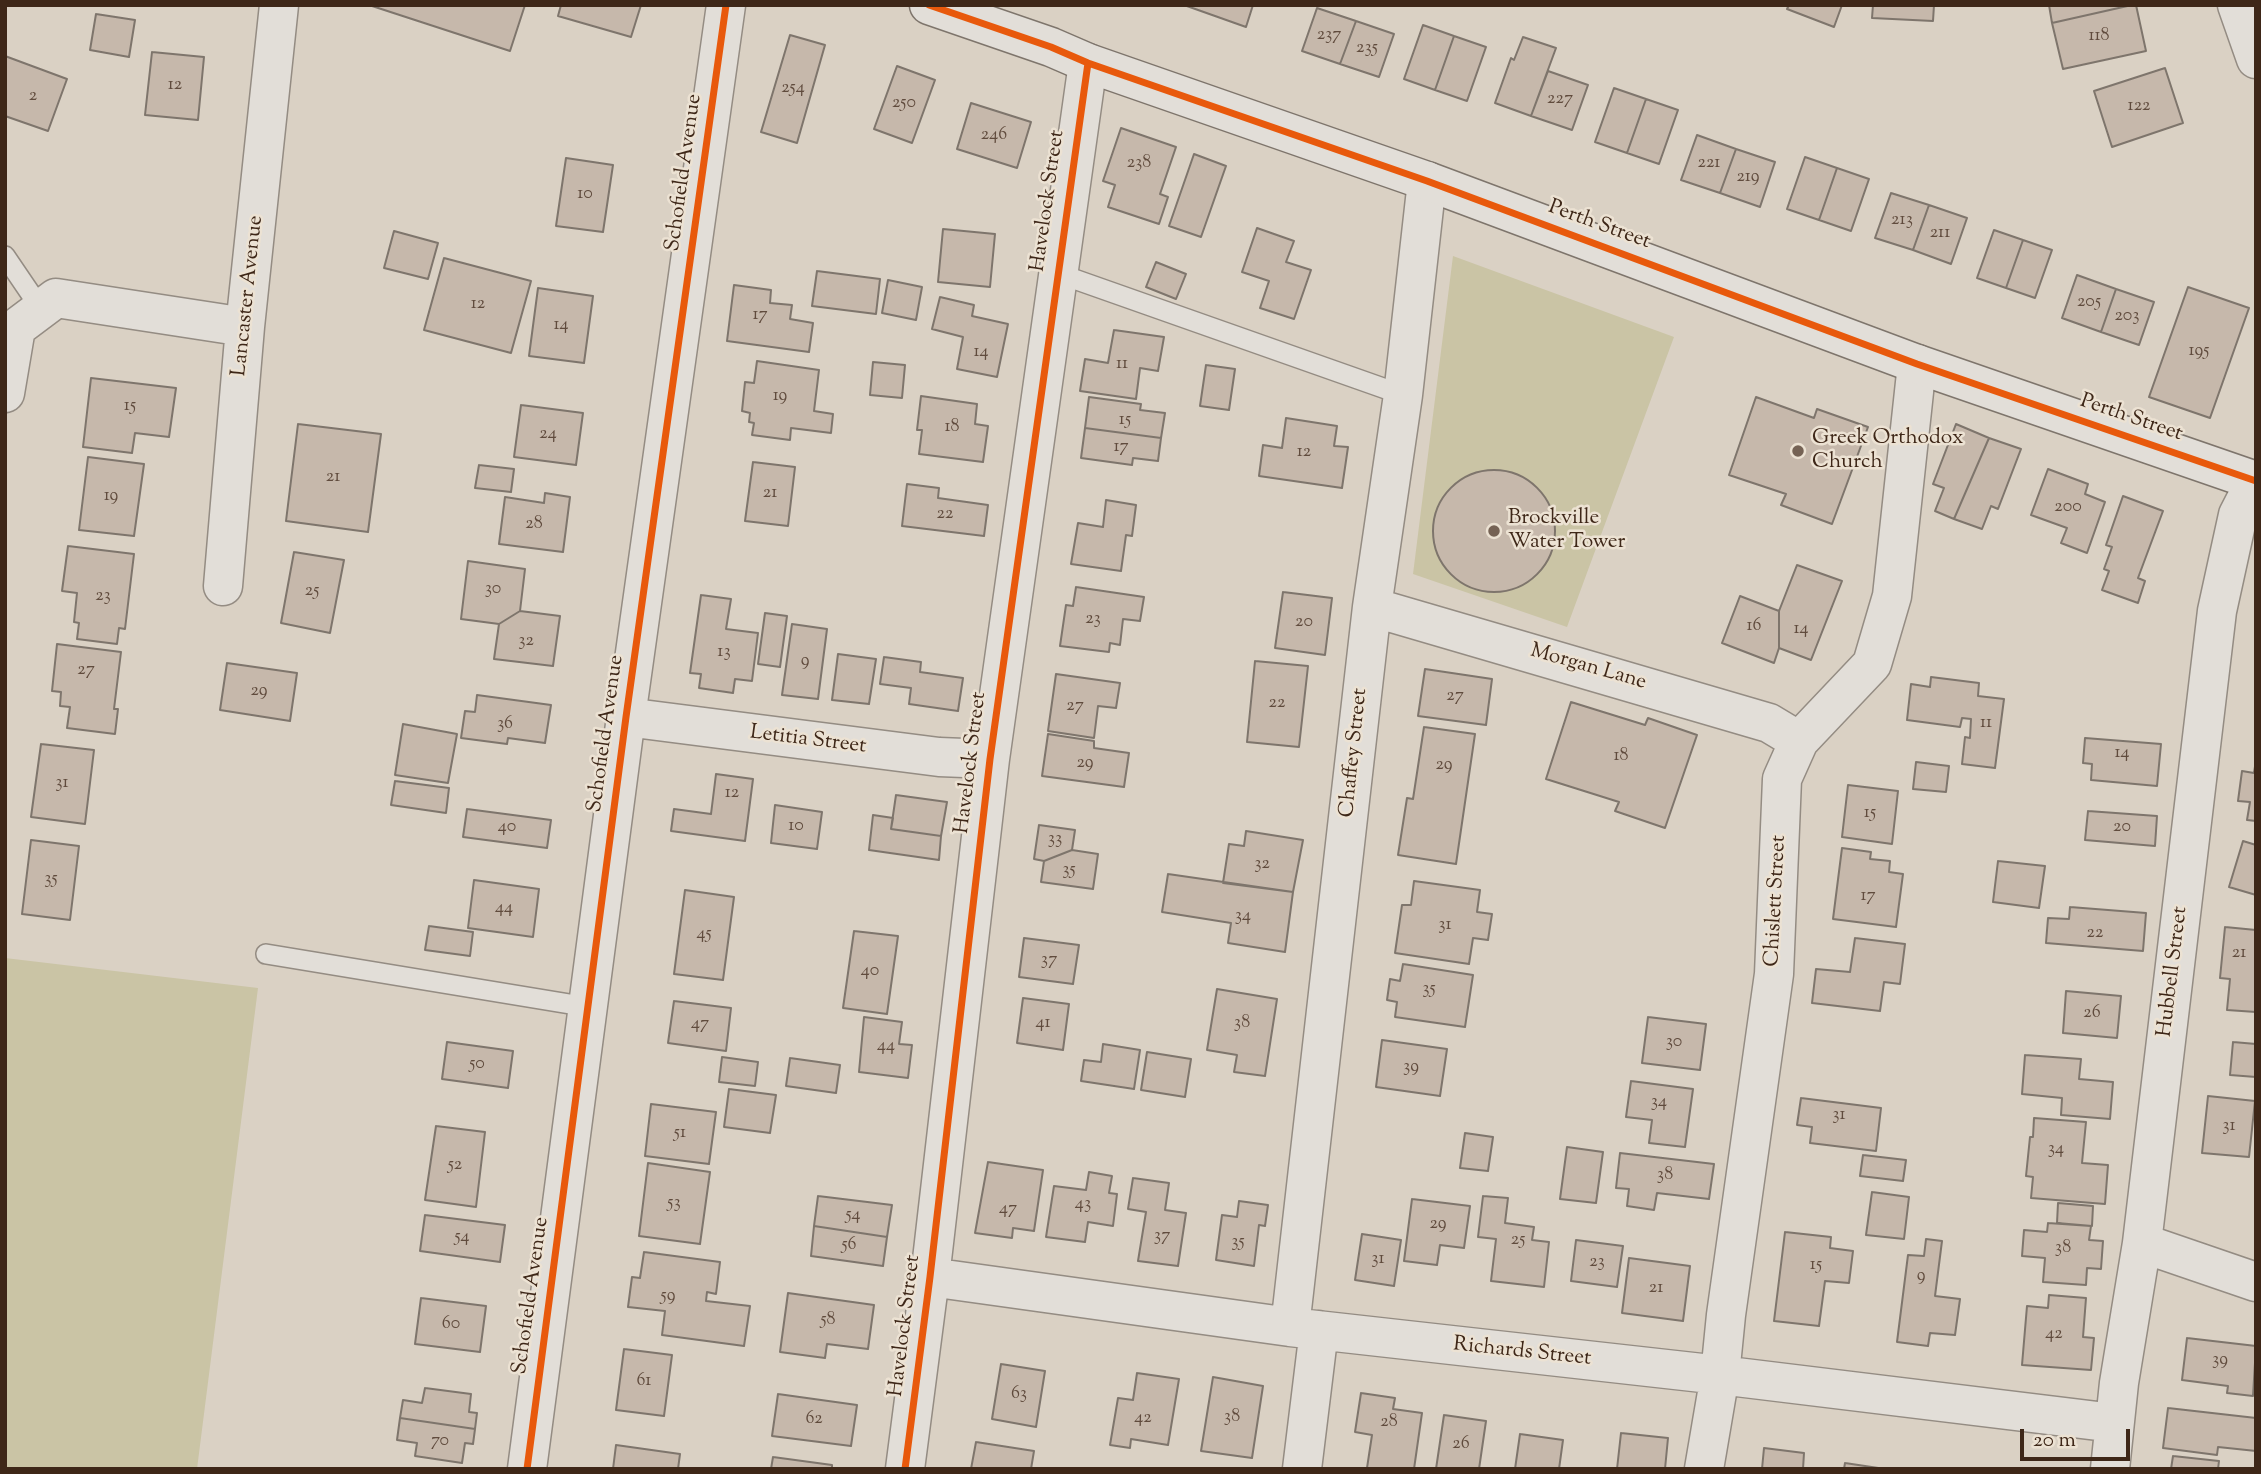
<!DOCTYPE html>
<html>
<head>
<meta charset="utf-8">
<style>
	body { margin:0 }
	#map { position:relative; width:2261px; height:1474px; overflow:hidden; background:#dad1c4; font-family:"Sorts Mill Goudy",serif }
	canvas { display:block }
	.frame { position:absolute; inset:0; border:7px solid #3e2718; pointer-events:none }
	.scale { position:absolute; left:2020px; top:1429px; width:110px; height:32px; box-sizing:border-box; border:4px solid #3e2718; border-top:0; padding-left:9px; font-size:21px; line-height:24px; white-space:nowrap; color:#3e2718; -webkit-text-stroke:5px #ece2d3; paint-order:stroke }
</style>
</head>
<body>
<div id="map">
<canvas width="2261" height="1474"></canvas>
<div class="frame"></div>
<div class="scale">20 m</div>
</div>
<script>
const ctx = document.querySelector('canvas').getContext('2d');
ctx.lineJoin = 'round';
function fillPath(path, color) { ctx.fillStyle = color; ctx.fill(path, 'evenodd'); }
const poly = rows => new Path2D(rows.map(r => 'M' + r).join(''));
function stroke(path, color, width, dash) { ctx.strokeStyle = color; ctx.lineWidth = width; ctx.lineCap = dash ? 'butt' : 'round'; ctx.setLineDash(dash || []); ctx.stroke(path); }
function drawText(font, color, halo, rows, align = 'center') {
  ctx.font = font + ' "Sorts Mill Goudy",serif'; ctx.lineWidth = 5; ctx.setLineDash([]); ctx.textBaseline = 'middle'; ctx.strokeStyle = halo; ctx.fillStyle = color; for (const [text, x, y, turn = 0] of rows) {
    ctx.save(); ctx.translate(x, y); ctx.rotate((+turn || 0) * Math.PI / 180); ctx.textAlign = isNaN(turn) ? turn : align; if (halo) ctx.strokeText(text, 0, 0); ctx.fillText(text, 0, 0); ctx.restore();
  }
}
fillPath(poly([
	[1453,256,1674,337,1567,627,1413,574],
	[5,958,258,988,197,1469,5,1469]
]), '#cac4a5');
const building = poly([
	[369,5,525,5,510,51,369,5],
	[561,5,641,5,631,37,558,16,561,5],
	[1184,5,1253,5,1246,27,1184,5],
	[1789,5,1842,5,1834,27,1787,9,1789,5],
	[1873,5,1934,5,1933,21,1872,18,1873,5],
	[2049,5,2132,5,2052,23,2049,5],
	[2132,5,2136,5,2146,51,2063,69,2052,23,2132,5],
	[1317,8,1356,21,1340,64,1302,51,1317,8],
	[96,14,135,20,129,57,90,50,96,14],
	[1356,21,1394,34,1379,77,1340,64,1356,21],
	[1423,25,1454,36,1435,90,1404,79,1423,25],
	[790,35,825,45,797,143,761,132,790,35],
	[1454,36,1486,47,1467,101,1435,90,1454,36],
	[1523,37,1556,48,1531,116,1495,103,1511,58,1514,60,1523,37],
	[152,52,204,57,198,120,145,115,152,52],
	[5,56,67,79,48,131,5,116,5,56],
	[897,66,935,80,912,143,874,129,897,66],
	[2165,68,2183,123,2112,147,2094,91,2165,68],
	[1548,71,1588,85,1572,130,1531,116,1548,71],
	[1614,88,1646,99,1627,153,1595,142,1614,88],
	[1646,99,1678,110,1659,164,1627,153,1646,99],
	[971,103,1031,122,1017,168,957,149,971,103],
	[1121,128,1176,147,1160,194,1168,197,1159,224,1108,207,1115,185,1103,181,1121,128],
	[1697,135,1736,149,1720,193,1681,180,1697,135],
	[1736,149,1775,162,1760,207,1720,193,1736,149],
	[1194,154,1226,166,1201,237,1169,226,1194,154],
	[1805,157,1837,168,1819,220,1787,209,1805,157],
	[566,158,613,165,603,232,556,226,566,158],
	[1837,168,1869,179,1851,231,1819,220,1837,168],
	[1891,193,1929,205,1913,250,1875,238,1891,193],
	[1929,205,1967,218,1951,264,1913,250,1929,205],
	[1257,228,1294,241,1286,262,1311,270,1294,319,1260,308,1269,281,1242,272,1257,228],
	[943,229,995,234,990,287,938,282,943,229],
	[1994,230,2023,240,2006,288,1977,278,1994,230],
	[394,231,438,243,428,279,384,268,394,231],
	[2023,240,2052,250,2035,298,2006,288,2023,240],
	[444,258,531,281,511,353,424,330,444,258],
	[1156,262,1186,274,1176,299,1146,287,1156,262],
	[817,271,880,279,876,314,812,306,817,271],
	[2077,275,2116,289,2101,332,2062,318,2077,275],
	[888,280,922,287,916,320,882,313,888,280],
	[734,285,771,290,770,303,792,305,790,319,813,323,809,352,727,341,734,285],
	[2188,287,2249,308,2210,418,2149,397,2188,287],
	[538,288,593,296,584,363,529,356,538,288],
	[2116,289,2154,302,2139,345,2101,332,2116,289],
	[940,297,974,305,972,316,1008,324,997,377,957,369,963,337,932,329,940,297],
	[1114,330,1164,337,1158,371,1140,368,1136,399,1080,391,1085,359,1108,363,1114,330],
	[757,361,819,370,814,411,833,414,831,433,791,428,790,440,752,435,754,423,749,422,750,413,742,411,745,382,754,383,757,361],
	[873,362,905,365,902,398,870,395,873,362],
	[1206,365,1235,369,1229,410,1200,406,1206,365],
	[91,378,176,388,169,437,135,433,132,453,83,447,91,378],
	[921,396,977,404,975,424,988,426,983,462,919,454,922,430,917,430,921,396],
	[1089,397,1141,404,1140,410,1165,413,1161,438,1085,428,1089,397],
	[1756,397,1814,418,1817,409,1868,427,1832,524,1781,505,1786,494,1729,475,1756,397],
	[521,405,583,413,576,465,514,457,521,405],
	[1286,418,1337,426,1334,446,1348,447,1342,488,1259,476,1263,445,1282,448,1286,418],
	[298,424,381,434,368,532,286,521,298,424],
	[1956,424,1989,438,1954,519,1935,511,1944,488,1933,484,1956,424],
	[1085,428,1161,438,1158,461,1133,458,1132,465,1081,458,1085,428],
	[1989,438,2021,449,1998,509,1991,506,1982,529,1954,519,1989,438],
	[88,457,144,464,134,536,79,530,88,457],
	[753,462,795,467,788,526,745,521,753,462],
	[479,465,514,469,511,492,475,488,479,465],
	[2048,469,2088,484,2085,494,2105,502,2087,553,2061,543,2067,528,2031,515,2048,469],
	'1433 531a61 61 0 1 1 122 0a61 61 0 1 1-122 0Z',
	[907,484,939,488,938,498,988,505,984,536,902,526,907,484],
	[545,493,570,497,563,552,499,544,505,497,544,503,545,493],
	[2123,496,2163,511,2138,578,2145,581,2138,603,2102,590,2109,571,2104,569,2112,547,2106,545,2123,496],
	[1106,500,1136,505,1132,536,1126,535,1121,571,1071,564,1078,523,1103,527,1106,500],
	[68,546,134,554,125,629,119,628,117,644,77,639,79,623,74,622,77,593,62,591,68,546],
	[294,552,344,560,330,633,281,623,294,552],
	[468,561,525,569,520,611,499,624,461,619,468,561],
	[1797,565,1842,581,1811,660,1779,648,1779,611,1797,565],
	[1076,587,1144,597,1140,621,1123,619,1120,645,1110,643,1109,652,1060,646,1066,605,1073,606,1076,587],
	[1283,592,1332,598,1325,655,1275,648,1283,592],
	[701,595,731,599,726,629,758,633,752,681,735,679,733,693,699,688,701,674,690,673,701,595],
	[1740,596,1779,611,1779,648,1774,663,1722,643,1740,596],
	[520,611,560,616,553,666,494,659,499,624,520,611],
	[765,613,787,616,780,667,758,664,765,613],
	[792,624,827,629,818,699,782,695,792,624],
	[57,644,121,652,114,709,118,709,115,734,67,728,70,707,60,706,61,692,52,691,57,644],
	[838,654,876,659,869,704,832,700,838,654],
	[884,657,921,662,920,672,963,678,958,711,909,704,911,688,880,684,884,657],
	[1255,661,1308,666,1299,747,1247,742,1255,661],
	[227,663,297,673,290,721,220,710,227,663],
	[1425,669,1492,679,1486,725,1418,716,1425,669],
	[1056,674,1120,683,1116,708,1098,706,1094,738,1048,731,1056,674],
	[1931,677,1979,683,1978,696,2004,699,1995,768,1962,764,1965,737,1970,738,1971,719,1962,718,1960,727,1907,720,1911,684,1930,687,1931,677],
	[477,695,551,705,545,743,508,738,507,744,461,738,465,711,475,712,477,695],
	[1571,702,1645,725,1648,718,1697,735,1665,828,1615,811,1619,802,1546,779,1571,702],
	[403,724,457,734,448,783,395,775,403,724],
	[1424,727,1475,734,1456,864,1398,855,1407,798,1413,799,1424,727],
	[1048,734,1094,741,1094,748,1129,753,1124,787,1042,776,1048,734],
	[2085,738,2161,744,2157,786,2091,780,2092,764,2083,763,2085,738],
	[41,744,94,750,85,824,31,817,41,744],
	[2256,760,2256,821,2247,820,2250,802,2238,801,2242,771,2254,773,2256,760],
	[1916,762,1949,766,1946,792,1913,789,1916,762],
	[716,774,753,779,745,841,671,831,674,809,711,814,716,774],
	[395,781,449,788,446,813,391,805,395,781],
	[1848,785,1898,791,1892,844,1842,837,1848,785],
	[896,795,947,802,941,836,891,829,896,795],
	[775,805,822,812,817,849,771,843,775,805],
	[467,809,551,820,547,848,463,837,467,809],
	[2088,811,2157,816,2155,846,2085,840,2088,811],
	[873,815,893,818,891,829,941,836,939,860,869,850,873,815],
	[1039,825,1075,830,1072,850,1044,861,1034,859,1039,825],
	[1246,831,1303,840,1293,892,1223,883,1229,844,1244,846,1246,831],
	[31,840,79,846,70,920,22,914,31,840],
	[2243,841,2256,845,2256,895,2229,887,2243,841],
	[1842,848,1871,852,1870,859,1890,861,1889,872,1903,874,1896,927,1833,919,1842,848],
	[1072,850,1098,854,1093,889,1041,882,1044,861,1072,850],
	[1998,861,2045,866,2039,908,1993,902,1998,861],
	[1168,874,1293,892,1285,952,1228,943,1231,923,1162,912,1168,874],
	[474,880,539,889,533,937,468,928,474,880],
	[1414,881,1480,890,1477,912,1492,914,1488,940,1473,938,1469,964,1395,953,1402,905,1411,905,1414,881],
	[685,890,734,897,723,980,674,974,685,890],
	[2070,907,2146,913,2143,951,2046,943,2048,918,2069,919,2070,907],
	[429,926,473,932,470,956,425,950,429,926],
	[2225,927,2256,930,2256,1012,2227,1010,2230,979,2220,978,2225,927],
	[854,931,898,936,887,1014,843,1008,854,931],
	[1024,938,1079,945,1073,984,1019,977,1024,938],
	[1855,938,1905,944,1900,984,1884,982,1880,1011,1812,1003,1816,969,1850,972,1855,938],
	[1403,964,1473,975,1465,1027,1395,1017,1397,1002,1387,1000,1390,979,1400,981,1403,964],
	[1217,989,1277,999,1265,1076,1234,1072,1237,1055,1207,1050,1217,989],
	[2066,991,2121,996,2117,1038,2063,1033,2066,991],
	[1023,998,1069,1004,1063,1050,1017,1043,1023,998],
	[674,1001,731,1008,726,1051,668,1043,674,1001],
	[864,1017,902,1022,899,1044,912,1045,908,1078,859,1072,864,1017],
	[1648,1017,1706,1024,1700,1070,1642,1063,1648,1017],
	[1382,1040,1447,1049,1440,1096,1376,1087,1382,1040],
	[447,1042,513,1051,508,1088,442,1079,447,1042],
	[2233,1042,2256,1044,2256,1077,2230,1075,2233,1042],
	[1103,1044,1140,1050,1134,1089,1081,1081,1084,1060,1101,1062,1103,1044],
	[1147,1052,1191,1059,1185,1097,1141,1090,1147,1052],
	[2025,1055,2081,1059,2079,1079,2113,1082,2110,1119,2061,1115,2062,1098,2022,1094,2025,1055],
	[722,1057,758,1062,755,1086,719,1082,722,1057],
	[790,1058,840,1065,836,1093,786,1086,790,1058],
	[1631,1081,1693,1089,1685,1147,1649,1143,1652,1120,1626,1117,1631,1081],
	[729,1089,776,1095,770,1133,724,1127,729,1089],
	[2208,1096,2255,1101,2249,1157,2202,1153,2208,1096],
	[1801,1098,1881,1108,1876,1151,1810,1143,1812,1127,1797,1125,1801,1098],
	[651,1104,716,1112,709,1164,645,1156,651,1104],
	[2034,1118,2086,1122,2082,1163,2108,1165,2105,1204,2031,1198,2033,1177,2026,1176,2030,1137,2033,1137,2034,1118],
	[436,1126,485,1132,476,1207,425,1200,436,1126],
	[1465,1133,1493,1137,1488,1171,1460,1168,1465,1133],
	[1567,1147,1603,1152,1596,1203,1560,1199,1567,1147],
	[1620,1153,1714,1164,1709,1199,1657,1193,1654,1210,1627,1206,1629,1189,1616,1188,1620,1153],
	[1863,1155,1906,1160,1903,1181,1860,1176,1863,1155],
	[988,1162,1043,1170,1034,1231,1013,1228,1012,1238,975,1233,988,1162],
	[648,1163,710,1172,700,1244,639,1236,648,1163],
	[1089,1172,1112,1176,1109,1193,1117,1194,1113,1226,1088,1222,1085,1242,1046,1237,1054,1186,1086,1190,1089,1172],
	[1133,1178,1169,1183,1165,1210,1186,1213,1178,1266,1138,1261,1146,1212,1128,1209,1133,1178],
	[1872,1192,1909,1197,1904,1239,1866,1235,1872,1192],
	[818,1196,892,1205,887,1237,814,1226,818,1196],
	[1483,1196,1508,1198,1505,1223,1534,1227,1532,1240,1549,1242,1544,1287,1491,1281,1496,1239,1478,1237,1483,1196],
	[1412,1199,1470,1206,1464,1248,1440,1245,1437,1265,1404,1261,1412,1199],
	[1239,1201,1268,1205,1265,1226,1259,1225,1254,1266,1216,1260,1222,1215,1237,1217,1239,1201],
	[2058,1203,2093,1206,2092,1226,2057,1223,2058,1203],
	[425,1215,505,1225,500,1262,420,1251,425,1215],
	[2048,1223,2091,1226,2089,1240,2103,1241,2101,1269,2087,1268,2086,1285,2043,1282,2045,1258,2022,1256,2024,1230,2047,1232,2048,1223],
	[814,1226,887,1237,883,1266,811,1256,814,1226],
	[1785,1232,1831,1237,1830,1248,1853,1251,1849,1283,1825,1281,1819,1326,1774,1321,1785,1232],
	[1362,1234,1401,1240,1394,1286,1355,1280,1362,1234],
	[1926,1239,1942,1241,1935,1296,1960,1299,1955,1335,1930,1333,1928,1346,1897,1342,1908,1255,1924,1256,1926,1239],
	[1576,1240,1623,1246,1617,1287,1571,1281,1576,1240],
	[644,1252,720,1262,716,1294,707,1292,706,1301,750,1306,744,1346,662,1335,665,1311,628,1307,632,1277,640,1278,644,1252],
	[1629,1258,1690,1266,1683,1321,1622,1313,1629,1258],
	[788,1293,874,1305,868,1349,827,1344,825,1358,780,1352,788,1293],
	[2049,1295,2086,1298,2083,1337,2094,1338,2091,1370,2022,1365,2027,1306,2048,1308,2049,1295],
	[421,1298,486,1306,480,1352,415,1344,421,1298],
	[2187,1338,2256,1346,2253,1396,2227,1393,2228,1386,2182,1380,2187,1338],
	[624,1349,672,1355,664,1416,616,1410,624,1349],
	[1001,1364,1045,1371,1036,1427,992,1419,1001,1364],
	[1137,1373,1179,1379,1168,1445,1131,1439,1130,1448,1110,1445,1118,1398,1133,1400,1137,1373],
	[1213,1377,1263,1386,1252,1458,1201,1451,1213,1377],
	[425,1388,471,1394,469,1412,477,1413,475,1429,400,1418,403,1400,422,1403,425,1388],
	[1361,1393,1395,1398,1393,1409,1422,1413,1414,1469,1367,1468,1372,1435,1355,1432,1361,1393],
	[778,1394,857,1405,851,1446,772,1436,778,1394],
	[2168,1408,2256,1418,2256,1451,2218,1447,2217,1455,2163,1448,2168,1408],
	[1444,1415,1486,1421,1479,1469,1436,1469,1444,1415],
	[400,1418,475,1429,473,1444,465,1443,462,1463,415,1456,417,1443,397,1440,400,1418],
	[1621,1433,1668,1438,1665,1469,1617,1469,1621,1433],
	[1520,1434,1563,1440,1559,1469,1515,1469,1520,1434],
	[976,1442,1034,1451,1031,1469,971,1469,976,1442],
	[616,1445,680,1454,678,1469,613,1469,616,1445],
	[1764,1448,1804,1453,1803,1469,1762,1469,1764,1448],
	[2173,1456,2219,1461,2218,1469,2171,1469,2173,1456],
	[773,1457,832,1465,832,1469,771,1469,773,1457],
	[1845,1463,1885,1469,1844,1469,1845,1463]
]);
fillPath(building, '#c6b8ab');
stroke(building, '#7e756c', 2);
const lane = poly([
	[5,256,41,309],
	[1057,273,1403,395],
	[266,954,588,1007]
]);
const street = poly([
	[2237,5,2256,59],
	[5,393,16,328,56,298,245,327],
	[223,586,245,327,279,5],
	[1372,607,1769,723,1799,741],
	[626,717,939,757,990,759],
	[2142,1243,2256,1282],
	[930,1277,1290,1327,1720,1375,2114,1423],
	[1290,1327,1372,607,1403,395,1427,181],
	[527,1469,626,717,726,5],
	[905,1469,930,1277,990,759,1088,63],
	[1302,1469,1319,1330],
	[1704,1469,1720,1375,1726,1315,1774,974,1782,779,1799,741,1872,664,1892,596,1917,364],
	[2110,1469,2119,1383,2142,1243,2217,611,2238,515,2256,480]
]);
const secondary = poly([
	[929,5,1051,47,1088,63,1427,181,1917,364,2256,481]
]);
stroke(lane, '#948c83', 22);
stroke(street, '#948c83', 41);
stroke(secondary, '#7e756c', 41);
stroke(lane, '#e2ded8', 19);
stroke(street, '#e2ded8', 38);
stroke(secondary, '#e2ded8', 38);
stroke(poly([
	[929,5,1051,47,1088,63,1427,181,1917,364,2256,481],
	[527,1469,626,717,726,5],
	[905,1469,930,1277,990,759,1088,63]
]), '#e8590c', 7);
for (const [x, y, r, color] of [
	[1798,451,7,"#756254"],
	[1494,531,7,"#756254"]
]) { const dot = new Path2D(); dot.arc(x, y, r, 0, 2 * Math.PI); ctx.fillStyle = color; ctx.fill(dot); stroke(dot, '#ece2d3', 2.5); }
drawText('18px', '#604b3d', null, [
	["237",1329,36],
	["118",2099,37],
	["235",1367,49],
	["12",175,86],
	["254",793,89],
	["2",33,97],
	["227",1560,100],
	["250",904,104],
	["122",2139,107],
	["246",994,136],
	["238",1139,164],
	["221",1709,164],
	["219",1748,178],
	["10",585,195],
	["213",1902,221],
	["211",1940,234],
	["205",2089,303],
	["12",478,305],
	["17",760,316],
	["203",2127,317],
	["14",561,326],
	["195",2199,352],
	["14",981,353],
	["11",1122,365],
	["19",780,397],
	["15",130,407],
	["15",1125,421],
	["18",952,428],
	["24",548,435],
	["17",1121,448],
	["12",1304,453],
	["21",333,478],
	["21",770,494],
	["19",111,497],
	["200",2068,508],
	["22",945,515],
	["28",534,525],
	["30",493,590],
	["25",312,592],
	["23",103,597],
	["23",1093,620],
	["20",1304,623],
	["16",1754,627],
	["14",1801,630],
	["32",526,642],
	["13",724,653],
	["9",805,662],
	["27",86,671],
	["29",259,692],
	["27",1455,697],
	["22",1277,704],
	["27",1075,707],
	["11",1986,724],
	["36",505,725],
	["14",2122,754],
	["18",1621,757],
	["29",1085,764],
	["29",1444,766],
	["31",62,784],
	["12",732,794],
	["15",1870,814],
	["10",796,827],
	["40",507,828],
	["20",2122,828],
	["33",1055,840],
	["32",1262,865],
	["35",1069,871],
	["35",51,880],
	["17",1868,897],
	["44",504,909],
	["34",1243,917],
	["31",1445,926],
	["22",2095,934],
	["45",704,935],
	["21",2239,954],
	["37",1049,961],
	["40",870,972],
	["35",1429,990],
	["26",2092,1014],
	["41",1043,1024],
	["38",1242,1024],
	["47",700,1025],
	["30",1674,1043],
	["44",886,1047],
	["50",477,1065],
	["39",1411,1068],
	["34",1659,1103],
	["31",1839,1116],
	["31",2229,1127],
	["51",680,1134],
	["34",2056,1150],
	["52",455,1166],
	["38",1665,1176],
	["53",674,1204],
	["43",1083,1205],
	["47",1008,1210],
	["54",853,1216],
	["29",1438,1225],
	["37",1162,1237],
	["54",462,1238],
	["25",1518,1241],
	["35",1238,1243],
	["56",849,1246],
	["38",2063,1249],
	["31",1378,1260],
	["23",1597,1263],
	["15",1816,1266],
	["9",1921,1277],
	["21",1656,1289],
	["59",668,1297],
	["58",828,1321],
	["60",451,1325],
	["42",2054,1335],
	["39",2220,1361],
	["61",644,1382],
	["63",1019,1395],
	["38",1232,1418],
	["42",1143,1419],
	["62",814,1420],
	["28",1389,1423],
	["70",440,1442],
	["26",1461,1445]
]);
drawText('21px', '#3e2718', '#ece2d3', [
	["Schofield Avenue",685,173,-82],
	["Havelock Street",1049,201,-82],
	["Perth Street",1599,226,20],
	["Lancaster Avenue",249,296,-84],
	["Perth Street",2131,419,19],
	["Morgan Lane",1588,668,16],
	["Schofield Avenue",607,734,-82],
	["Letitia Street",808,741,7],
	["Chaffey Street",1355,753,-84],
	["Havelock Street",972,763,-83],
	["Chislett Street",1777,901,-87],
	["Hubbell Street",2174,972,-83],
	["Schofield Avenue",532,1296,-82],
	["Havelock Street",906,1326,-83],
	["Richards Street",1522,1353,6]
]);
drawText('21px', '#3e2718', '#ece2d3', [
	["Greek Orthodox",1812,439],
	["Church",1812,463],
	["Brockville",1508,519],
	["Water Tower",1508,543]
], 'left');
</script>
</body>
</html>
